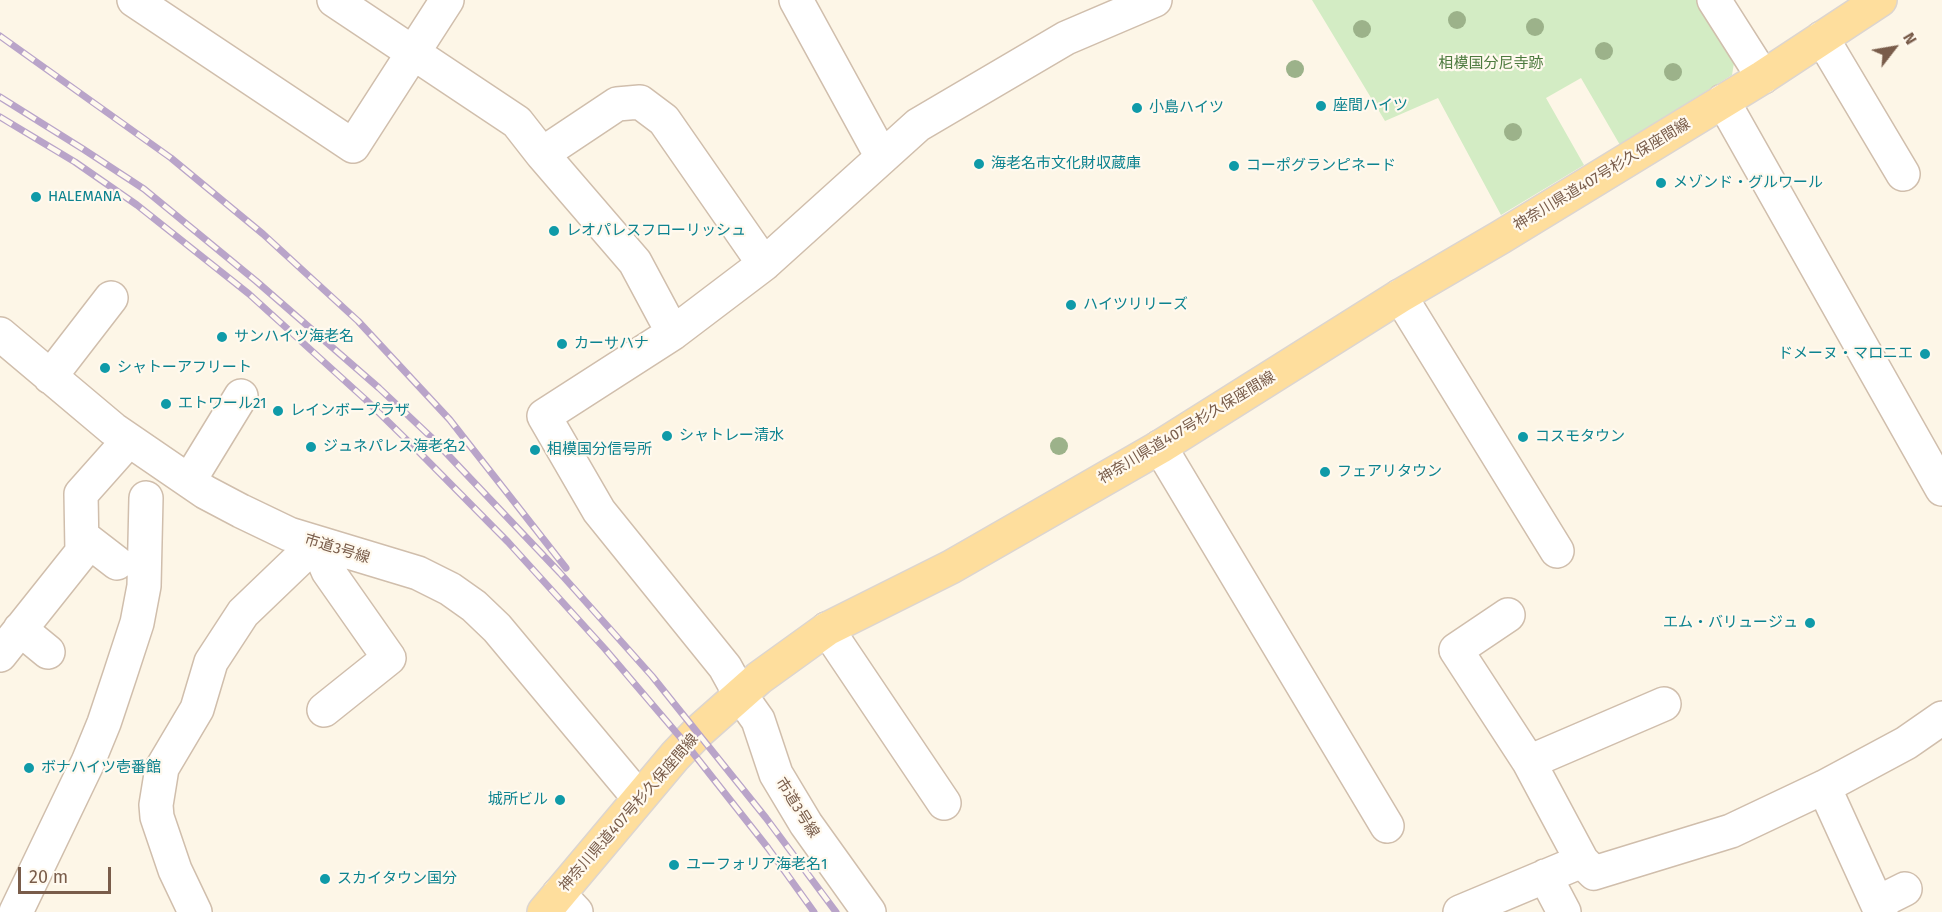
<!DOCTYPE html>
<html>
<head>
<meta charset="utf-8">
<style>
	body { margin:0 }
	#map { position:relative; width:1942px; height:912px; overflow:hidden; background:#fdf6e7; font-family:"Fira Sans",sans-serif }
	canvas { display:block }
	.north { position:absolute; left:1864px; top:18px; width:60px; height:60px; -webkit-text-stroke:4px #fff9ee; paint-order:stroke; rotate:59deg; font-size:16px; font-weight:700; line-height:24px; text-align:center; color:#795c4a }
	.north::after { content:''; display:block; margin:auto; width:21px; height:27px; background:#795c4a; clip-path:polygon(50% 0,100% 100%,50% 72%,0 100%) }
	.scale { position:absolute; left:18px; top:867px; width:93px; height:27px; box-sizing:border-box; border:3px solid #795c4a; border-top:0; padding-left:8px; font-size:18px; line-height:21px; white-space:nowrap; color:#795c4a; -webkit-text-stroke:4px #fff9ee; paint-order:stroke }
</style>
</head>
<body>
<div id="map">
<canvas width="1942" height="912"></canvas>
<div class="north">N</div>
<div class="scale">20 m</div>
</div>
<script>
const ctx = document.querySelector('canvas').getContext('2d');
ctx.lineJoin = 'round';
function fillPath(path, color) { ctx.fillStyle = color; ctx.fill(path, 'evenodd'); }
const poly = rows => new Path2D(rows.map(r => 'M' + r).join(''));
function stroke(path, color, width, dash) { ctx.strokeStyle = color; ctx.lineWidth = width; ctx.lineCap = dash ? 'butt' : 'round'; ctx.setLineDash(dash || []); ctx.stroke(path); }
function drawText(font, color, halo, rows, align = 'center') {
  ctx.font = font + ' "Fira Sans","Noto Sans JP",sans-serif'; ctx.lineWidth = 4.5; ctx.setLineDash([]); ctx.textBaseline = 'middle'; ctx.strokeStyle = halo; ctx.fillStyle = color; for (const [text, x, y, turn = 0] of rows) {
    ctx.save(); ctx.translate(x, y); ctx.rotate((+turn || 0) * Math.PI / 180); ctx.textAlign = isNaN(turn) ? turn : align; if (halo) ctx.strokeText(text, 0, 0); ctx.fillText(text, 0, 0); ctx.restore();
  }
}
fillPath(poly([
	[1312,0,1700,0,1735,57,1732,75,1620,145,1581,78,1546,98,1584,165,1501,215,1438,98,1385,121]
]), '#d3ecc4');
const minor = poly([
	[134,0,353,146,447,0],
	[334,0,517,122,542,154,635,262,673,333],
	[796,0,882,157],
	[1714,0,1763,77],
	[1822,38,1903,174],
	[1723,101,1942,489],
	[542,154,617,104,640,102,664,120,764,264],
	[1400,296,1557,551],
	[0,334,113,429,205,492,241,511,289,534,418,573,450,589,474,606,497,628,639,798],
	[50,377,111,298],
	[1160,447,1387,826],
	[189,481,241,396],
	[82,536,117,563],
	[1508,615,1456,650,1529,762,1582,861],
	[20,629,48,652],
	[827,629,944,803],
	[0,655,82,552,81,494,129,440],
	[1529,762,1664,704],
	[1824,787,1881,912],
	[1545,876,1564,912],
	[559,894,576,912],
	[1877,903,1905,889],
	[16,912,88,762,104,723,120,675,137,623,144,586,146,498],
	[195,912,175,870,157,817,156,805,162,768,197,709,211,662,243,613,316,543,328,571,389,658,324,710],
	[869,912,806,824,776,774,758,720,741,696,725,667,599,511,544,416,673,333,764,264,918,125,1066,38,1155,0],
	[1460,912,1582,861,1594,873,1731,831,1824,787,1906,743,1942,718]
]);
const major = poly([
	[544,912,675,756,698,732,759,678,827,629,951,567,1160,447,1400,296,1501,237,1763,77,1880,0]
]);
stroke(minor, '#d0beac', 36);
stroke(major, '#dcd5d0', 36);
stroke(minor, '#fff', 33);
stroke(major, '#fede9d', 33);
const rail = poly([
	[0,36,171,158,263,234,358,321,450,420,566,568],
	[0,97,83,149,144,189,256,281,379,388,431,437,560,573,652,676,766,818,836,912],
	[0,117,75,162,137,205,249,294,366,400,418,451,508,542,605,649,686,744,768,848,814,912]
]);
stroke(rail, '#b9a4c9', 7);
stroke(rail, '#fff9ee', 4.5, [14]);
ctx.fillStyle = '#9cb28a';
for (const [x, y] of [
	[1457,20],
	[1535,27],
	[1362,29],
	[1604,51],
	[1295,69],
	[1673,72],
	[1513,132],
	[1059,446]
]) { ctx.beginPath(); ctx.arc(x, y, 9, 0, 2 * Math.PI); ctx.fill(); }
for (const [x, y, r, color] of [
	[1321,106,6,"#0f9aa8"],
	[1137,108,6,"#0f9aa8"],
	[979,164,6,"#0f9aa8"],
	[1234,166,6,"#0f9aa8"],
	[1661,183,6,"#0f9aa8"],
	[36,197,6,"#0f9aa8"],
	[554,231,6,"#0f9aa8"],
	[1071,305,6,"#0f9aa8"],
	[222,337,6,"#0f9aa8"],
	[562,344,6,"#0f9aa8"],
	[1925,354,6,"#0f9aa8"],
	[105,368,6,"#0f9aa8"],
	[166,404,6,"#0f9aa8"],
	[278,411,6,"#0f9aa8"],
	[667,436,6,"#0f9aa8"],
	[1523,437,6,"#0f9aa8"],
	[311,447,6,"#0f9aa8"],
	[535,450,6,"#0f9aa8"],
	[1325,472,6,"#0f9aa8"],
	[1810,623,6,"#0f9aa8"],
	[29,768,6,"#0f9aa8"],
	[560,800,6,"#0f9aa8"],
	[674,865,6,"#0f9aa8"],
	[325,879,6,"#0f9aa8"]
]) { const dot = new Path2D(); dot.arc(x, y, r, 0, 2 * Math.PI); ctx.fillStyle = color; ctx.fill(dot); stroke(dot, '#fff9ee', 2); }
drawText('15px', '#4d7a3e', '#fff9ee', [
	["相模国分尼寺跡",1491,64]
]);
drawText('15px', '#0d838f', '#fff9ee', [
	["座間ハイツ",1333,106],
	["小島ハイツ",1149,108],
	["海老名市文化財収蔵庫",991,164],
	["コーポグランピネード",1246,166],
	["メゾンド・グルワール",1673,183],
	["HALEMANA",48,197],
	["レオパレスフローリッシュ",566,231],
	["ハイツリリーズ",1083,305],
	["サンハイツ海老名",234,337],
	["カーサハナ",574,344],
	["ドメーヌ・マロニエ",1913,354,"right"],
	["シャトーアフリート",117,368],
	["エトワール21",178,404],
	["レインボープラザ",290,411],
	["シャトレー清水",679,436],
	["コスモタウン",1535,437],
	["ジュネパレス海老名2",323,447],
	["相模国分信号所",547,450],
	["フェアリタウン",1337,472],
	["エム・バリュージュ",1798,623,"right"],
	["ボナハイツ壱番館",41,768],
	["城所ビル",548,800,"right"],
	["ユーフォリア海老名1",686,865],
	["スカイタウン国分",337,879]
], 'left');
drawText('15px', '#795c4a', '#fff9ee', [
	["神奈川県道407号杉久保座間線",1602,175,-31],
	["神奈川県道407号杉久保座間線",1187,428,-31],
	["市道3号線",337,549,17],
	["市道3号線",797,808,58],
	["神奈川県道407号杉久保座間線",629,813,-49]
]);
</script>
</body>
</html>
